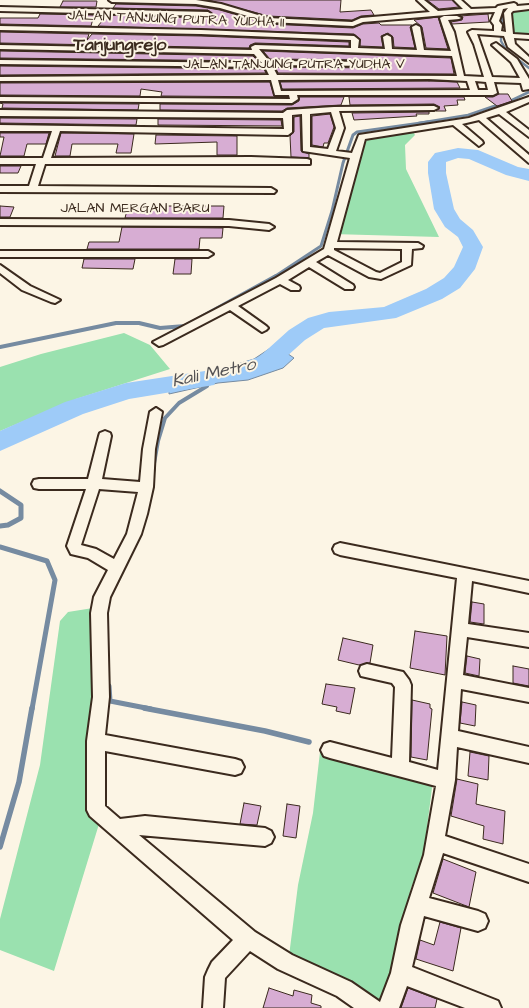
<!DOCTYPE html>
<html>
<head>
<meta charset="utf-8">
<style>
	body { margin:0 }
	canvas { display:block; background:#fcf5e5 }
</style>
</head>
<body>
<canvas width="529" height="1008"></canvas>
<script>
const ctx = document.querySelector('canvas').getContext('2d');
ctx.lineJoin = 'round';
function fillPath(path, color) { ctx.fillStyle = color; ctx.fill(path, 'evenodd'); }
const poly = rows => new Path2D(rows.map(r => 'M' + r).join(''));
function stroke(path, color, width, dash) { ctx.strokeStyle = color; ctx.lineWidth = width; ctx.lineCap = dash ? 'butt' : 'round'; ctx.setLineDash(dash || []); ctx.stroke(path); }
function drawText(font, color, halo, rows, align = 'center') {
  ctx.font = font + ' "Architects Daughter",sans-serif'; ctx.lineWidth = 4; ctx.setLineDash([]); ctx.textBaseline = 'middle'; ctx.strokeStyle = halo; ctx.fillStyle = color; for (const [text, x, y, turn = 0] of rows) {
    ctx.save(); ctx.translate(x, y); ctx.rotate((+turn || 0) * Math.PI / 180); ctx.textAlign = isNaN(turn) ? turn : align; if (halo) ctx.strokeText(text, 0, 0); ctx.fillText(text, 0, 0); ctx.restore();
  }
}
fillPath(poly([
	[529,8,529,36,511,35,510,15,512,11],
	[411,128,415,135,405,145,406,169,439,237,332,234,357,135,362,133],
	[124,333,150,345,170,369,76,399,0,431,0,367,41,354],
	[93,608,98,671,90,748,89,814,99,824,54,971,0,950,0,919,40,765,60,621,68,612],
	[320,752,433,780,423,859,411,888,390,995,381,1002,349,980,289,956,298,885,313,813]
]), '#9ae1af');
const water = poly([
	[275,345,294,358,283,368,248,380,218,383,169,394,169,381,198,376,254,359,275,345]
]);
fillPath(water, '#9ecbf8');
stroke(water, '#768ba1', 1);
stroke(poly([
	[509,8,502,11,501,41,506,50,529,68],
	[508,102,529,92],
	[419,123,468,115,500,104]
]), '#768ba1', 2.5);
stroke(poly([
	[274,277,321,246,332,211,343,163,353,135,357,132,428,122]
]), '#768ba1', 3);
stroke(poly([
	[0,347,116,323,139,323,160,328,185,326,276,276],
	[153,469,158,441,165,418,179,403,207,386,205,381]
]), '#768ba1', 4);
stroke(poly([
	[153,470,153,468],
	[0,491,21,505,21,518,8,525,0,526],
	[0,547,47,561,55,580,32,709],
	[109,686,110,701,151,709]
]), '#768ba1', 5);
stroke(poly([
	[144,708,265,731,309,742],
	[0,847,19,782,32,708]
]), '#768ba1', 5.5);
fillPath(poly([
	[458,148,478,150,518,167,529,169,529,181,506,175,469,159,458,158,446,162,446,173,454,209,460,219,473,230,483,247,475,269,460,288,442,299,396,318,324,328,305,340,275,367,249,376,241,373,237,368,241,363,259,357,289,330,308,318,329,312,384,307,426,289,444,278,454,267,463,247,458,237,445,227,434,209,428,173,428,162,435,153,458,148],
	[205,371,214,373,217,379,214,385,129,399,83,414,0,451,0,431,65,402,126,383,205,371]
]), '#9ecbf8');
const building = poly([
	[208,0,341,0,340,12,371,10,374,15,361,16,352,20,268,16,208,0],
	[427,0,452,0,459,7,439,9,427,0],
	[63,1,97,1,96,7,60,7,63,1],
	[116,4,196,6,220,10,268,24,353,28,363,24,379,23,381,25,412,25,410,27,415,48,394,47,393,37,388,33,381,36,383,47,360,46,360,39,354,34,98,26,107,15,208,18,213,15,208,10,113,8,116,4],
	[40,14,94,15,91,26,0,24,0,18,38,18,40,14],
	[488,14,489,22,452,24,451,22,462,20,463,17,460,16,488,14],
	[438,17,448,49,426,48,422,27,414,20,438,17],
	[0,32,89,34,87,40,92,34,201,36,349,42,349,46,255,43,250,45,249,48,0,43,0,32],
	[0,51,253,56,258,61,0,58,0,51],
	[263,51,451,58,454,74,278,73,275,67,377,68,383,63,377,60,270,59,263,51],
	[0,66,264,69,266,73,0,75,0,66],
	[429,81,457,82,460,88,282,89,280,82,429,81],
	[270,82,274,96,288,97,161,96,162,92,141,89,140,96,0,95,0,83,270,82],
	[499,94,508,94,512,101,497,106,485,97,493,97,499,94],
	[299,97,344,97,341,105,287,108,282,111,160,110,160,104,292,105,299,101,299,97],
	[349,97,464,97,465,100,457,100,458,105,444,106,446,111,436,111,440,107,434,104,350,105,349,97],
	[0,103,139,104,138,110,2,108,3,104,0,103],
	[429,112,429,114,416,114,417,116,354,120,352,113,429,112],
	[330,114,334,127,328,143,324,143,323,147,312,145,312,116,330,114],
	[300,116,301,151,309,154,309,158,291,157,290,136,294,132,294,117,300,116],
	[0,118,137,119,136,125,0,123,0,118],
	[158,119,281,120,282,126,158,125,158,119],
	[0,133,49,133,46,144,27,144,24,156,0,156,4,137,0,137,0,133],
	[61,133,134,134,131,153,116,153,118,144,72,144,70,156,55,156,61,133],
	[156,135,237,136,237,155,217,155,217,142,155,144,156,135],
	[0,166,21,166,18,173,0,173,0,166],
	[0,206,14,207,10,217,0,217,0,206],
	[128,206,224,206,223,218,125,218,128,206],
	[122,227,223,228,222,238,200,238,199,249,87,249,89,242,119,242,122,227],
	[84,259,135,259,133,269,82,268,84,259],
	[175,259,192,259,191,274,173,274,175,259],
	[472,602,484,604,484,624,470,622,472,602],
	[415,631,447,636,445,675,410,668,415,631],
	[343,638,373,645,370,663,359,665,338,660,343,638],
	[467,656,480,659,479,676,465,673,467,656],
	[513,666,529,669,529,686,513,683,513,666],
	[326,684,355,688,350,714,336,711,337,707,322,704,326,684],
	[412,700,430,704,430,708,432,709,427,760,411,757,412,700],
	[462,702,476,705,475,726,460,723,462,702],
	[470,752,489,756,488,780,468,776,470,752],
	[457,779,478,784,476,804,505,811,503,844,483,839,484,826,451,816,457,779],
	[244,803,261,806,257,825,240,824,244,803],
	[287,804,300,806,296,838,283,836,287,804],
	[443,859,476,872,469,907,433,893,443,859],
	[440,922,461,928,453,971,416,959,420,940,434,945,440,922],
	[269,988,293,996,294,990,312,995,311,1003,321,1006,321,1008,263,1008,269,988],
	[408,988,437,999,435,1008,401,1008,408,988]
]);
fillPath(building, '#d7add3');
stroke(building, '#3b2a1e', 1);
const street = poly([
	[109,0,196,0,221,4,268,18,352,22,361,18,430,12,417,0,424,0,438,11,463,9,454,0,461,0,471,9,496,8,498,6,514,3,516,4,517,6,529,5,529,9,513,11,511,13,513,34,529,35,529,39,514,38,515,44,529,57,529,63,508,47,504,36,477,34,492,77,520,78,511,62,492,45,496,43,517,59,529,79,529,89,523,90,521,83,494,82,497,93,493,95,297,95,298,99,292,103,0,101,0,97,290,99,289,95,275,95,271,80,0,81,0,77,269,75,265,67,0,64,0,60,262,63,254,54,0,49,0,45,252,50,251,47,255,45,351,48,351,40,201,34,0,30,0,26,201,30,354,36,359,40,358,48,385,49,383,37,387,35,391,37,392,49,417,50,412,27,416,25,420,27,424,50,451,51,440,18,444,16,457,16,461,18,459,19,448,20,454,32,464,76,484,77,474,44,468,32,472,30,494,31,494,25,491,21,495,12,469,13,363,22,353,26,268,22,220,8,196,4,112,2,109,0],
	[508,8,504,13,506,32,501,31,502,25,499,21,503,9,508,8],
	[259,49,452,56,457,76,277,75,272,65,377,66,381,64,377,62,269,61,259,49],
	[429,79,467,81,470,90,281,91,278,80,429,79],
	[475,81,486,82,488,90,478,90,475,81],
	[0,7,208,12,211,14,208,16,0,11,0,7],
	[529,97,529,102,506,112,529,130,529,137,499,114,486,118,529,155,529,163,479,120,462,124,482,141,483,143,479,146,453,125,365,139,337,242,418,243,423,246,422,248,412,249,411,265,381,279,369,277,328,255,316,262,353,285,354,287,353,289,345,289,309,267,288,280,299,286,300,288,299,290,291,290,280,284,238,306,266,326,268,328,266,330,262,332,230,310,163,345,159,346,153,342,276,278,324,249,350,158,303,151,302,114,292,115,292,132,288,135,60,131,51,158,251,157,307,159,310,160,310,164,45,164,38,186,271,188,276,191,274,193,0,192,0,186,29,186,36,164,0,164,0,158,43,158,52,131,0,131,0,125,284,129,283,118,0,116,0,110,283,113,287,110,334,107,434,106,438,108,434,110,339,111,344,128,336,151,352,153,359,135,469,118,529,97],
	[331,112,336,128,328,149,310,147,310,114,331,112],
	[334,248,402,249,402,262,380,273,376,272,334,250,334,248],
	[0,219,229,220,269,224,274,227,269,230,229,226,0,225,0,219],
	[0,251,208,251,213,254,208,257,0,257,0,251],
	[0,265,30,286,60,300,55,303,51,302,22,290,0,273,0,265],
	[156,408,162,412,155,449,153,487,147,514,141,534,110,597,107,613,109,697,105,735,235,759,241,761,244,767,241,773,235,775,105,751,105,806,120,819,145,816,265,828,271,831,274,837,271,843,265,846,139,835,255,932,292,955,351,982,380,1002,391,973,401,925,424,855,436,786,330,758,324,756,321,750,324,744,330,742,392,758,395,687,392,683,361,676,359,671,361,666,367,664,403,672,409,680,411,685,409,762,438,770,457,578,340,555,335,553,333,549,335,545,340,543,529,581,529,593,472,581,468,624,529,633,529,647,467,637,463,675,529,688,529,702,461,689,458,731,529,747,529,763,457,747,455,780,445,836,529,864,529,882,443,853,429,898,478,911,485,914,488,921,485,928,478,931,424,916,412,967,498,1001,501,1008,465,1008,407,986,399,1008,354,1008,337,996,278,969,250,951,225,978,223,1008,203,1008,205,977,208,970,212,962,233,940,90,816,87,810,87,741,93,697,91,613,94,597,108,570,88,558,71,554,67,546,86,489,39,489,34,488,32,484,34,480,39,479,88,479,99,436,100,433,105,431,110,433,111,436,102,479,140,482,143,449,150,412,156,408],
	[99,489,138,492,127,534,114,559,96,549,81,545,99,489]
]);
stroke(street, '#3b2a1e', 4);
fillPath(street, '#fcf5e5');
drawText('14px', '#3b2a1e', '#fcf5e5', [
	["JALAN TANJUNG PUTRA YUDHA II",176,20,2],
	["JALAN TANJUNG PUTRA YUDHA V",294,65],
	["JALAN MERGAN BARU",135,209]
]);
drawText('bold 18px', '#3b2a1e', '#fcf5e5', [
	["Tanjungrejo",120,46]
]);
drawText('italic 18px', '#545254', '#fcf5e5', [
	["Kali Metro",214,374,-12]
]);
</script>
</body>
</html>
